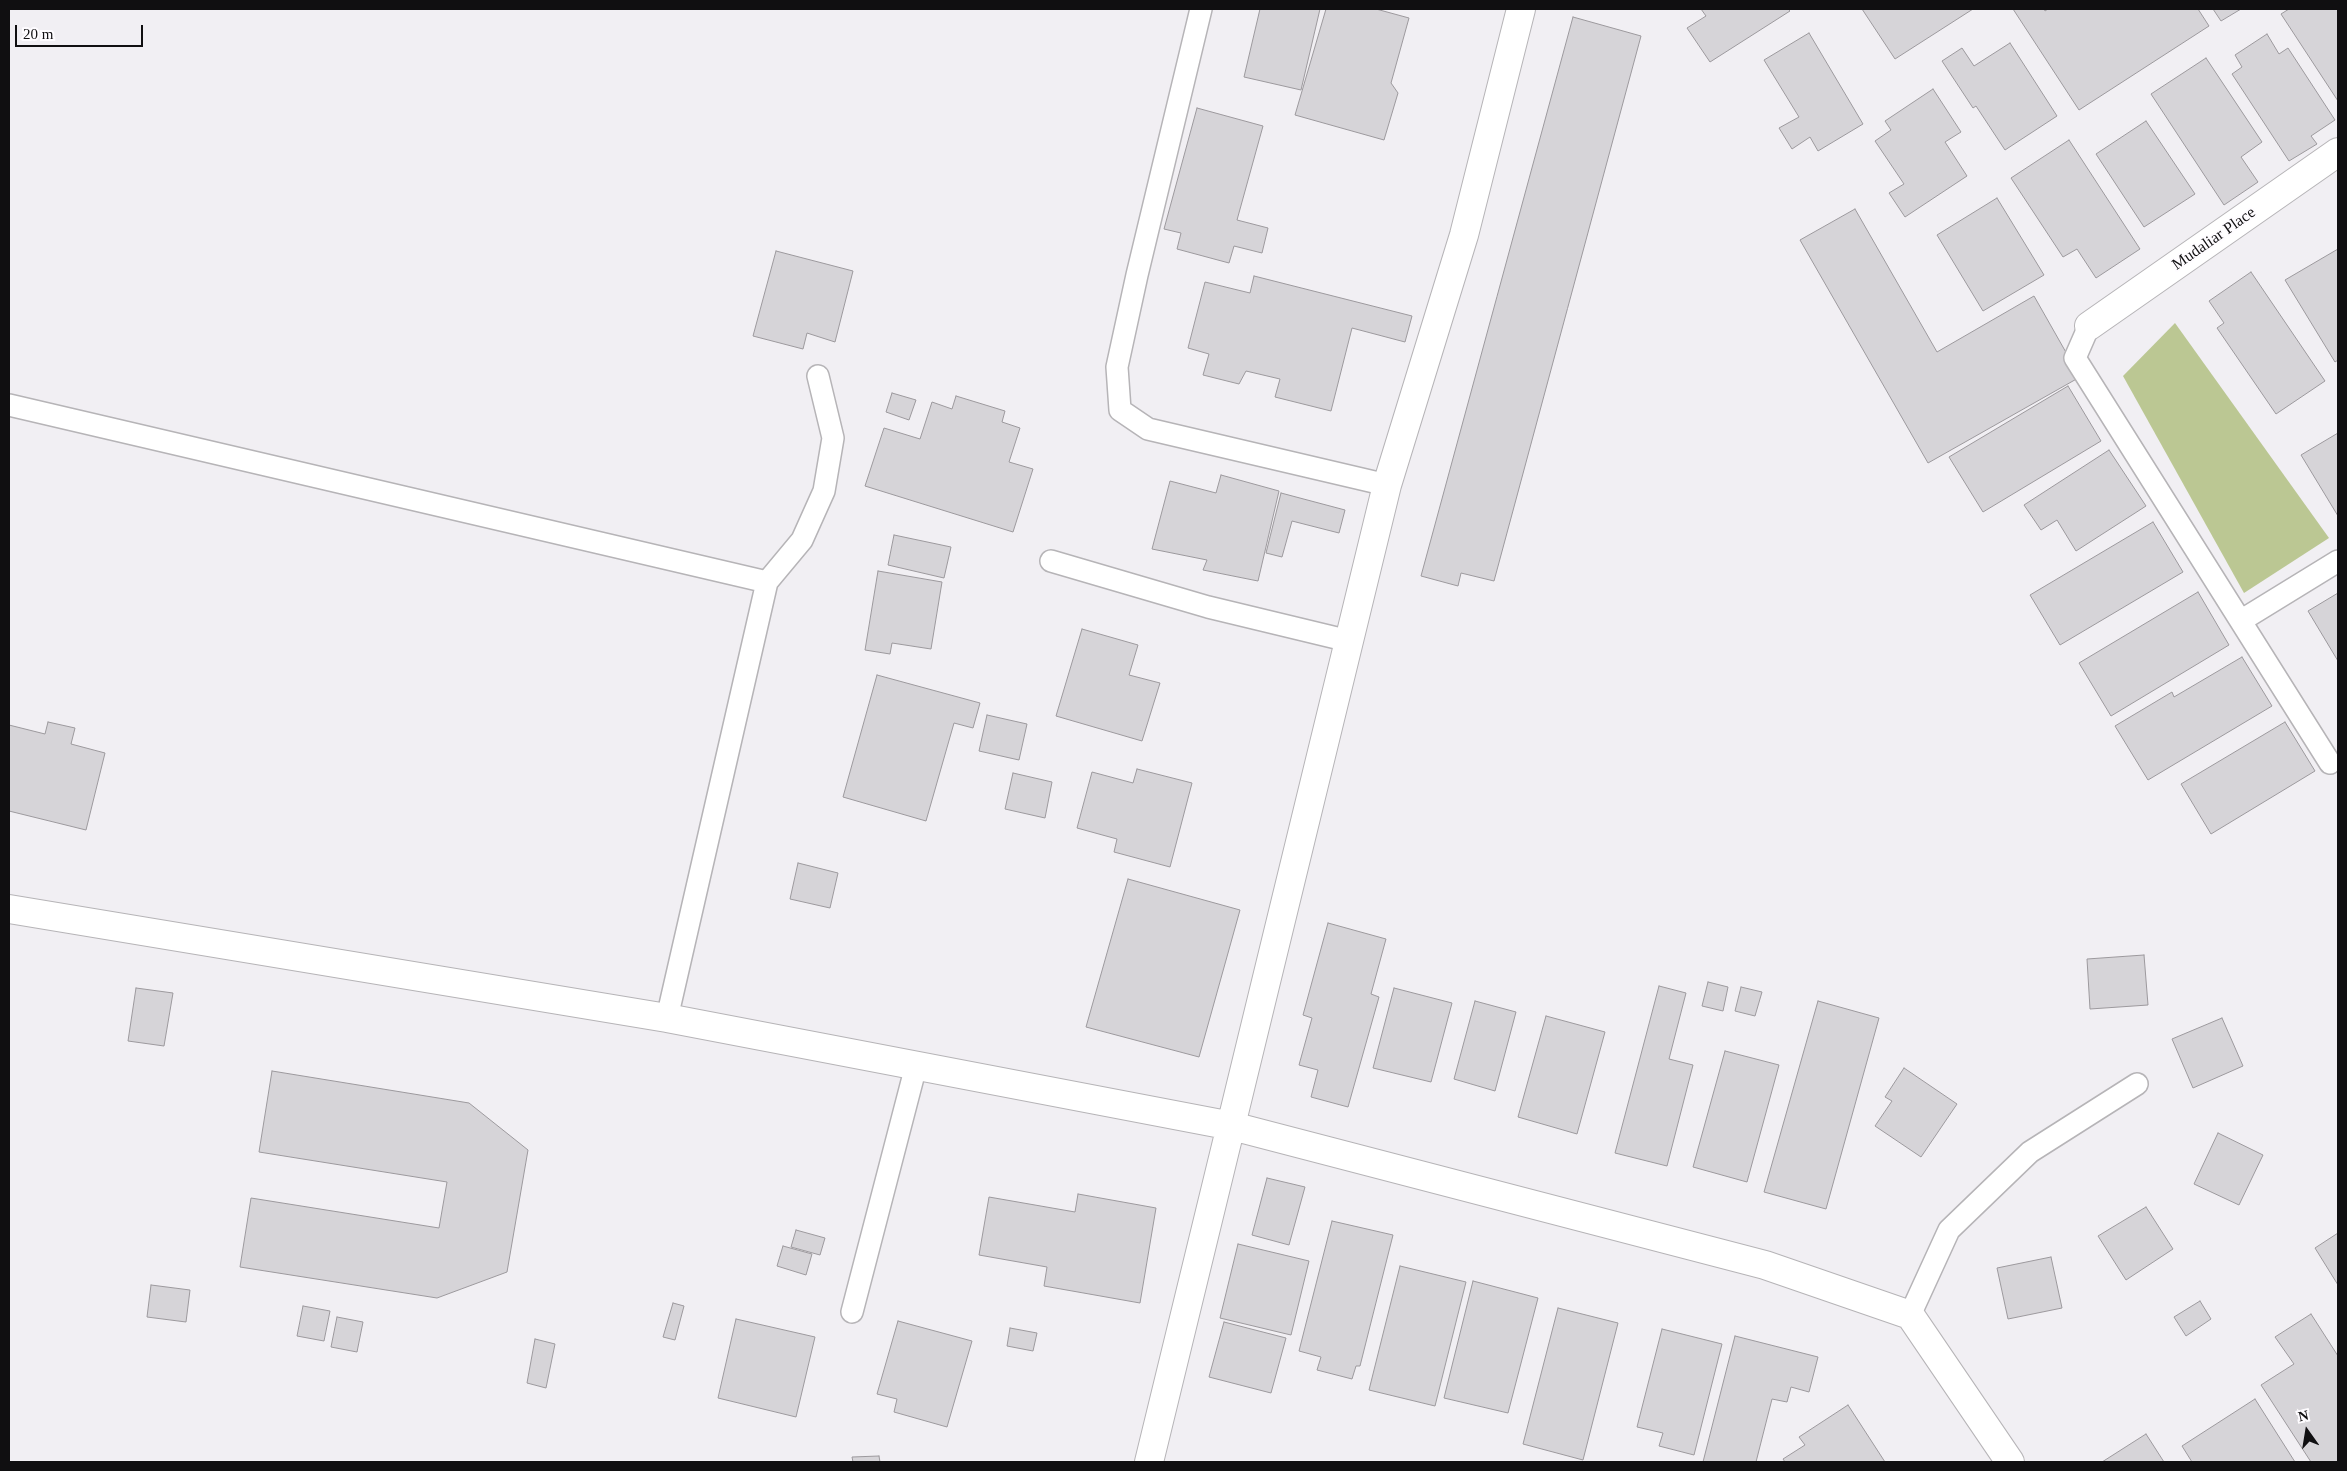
<!DOCTYPE html>
<html>
<head>
<meta charset="utf-8">
<style>
	body { margin:0 }
	#map { position:relative; width:2347px; height:1471px; overflow:hidden; background:#f1eff3; font-family:"Times New Roman",serif }
	canvas { display:block }
	.frame { position:absolute; inset:0; border:10px solid #100f11; pointer-events:none }
	.north { position:absolute; left:2282px; top:1406px; width:50px; height:50px; -webkit-text-stroke:4px #fefcff; paint-order:stroke; rotate:347deg; font-size:14px; font-weight:700; line-height:20px; text-align:center; color:#100f11 }
	.north::after { content:''; display:block; margin:auto; width:18px; height:22px; background:#100f11; clip-path:polygon(50% 0,100% 100%,50% 72%,0 100%) }
	.scale { position:absolute; left:15px; top:25px; width:128px; height:22px; box-sizing:border-box; border:2px solid #100f11; border-top:0; padding-left:6px; font-size:15px; line-height:18px; white-space:nowrap; color:#100f11; -webkit-text-stroke:4px #fefcff; paint-order:stroke }
</style>
</head>
<body>
<div id="map">
<canvas width="2347" height="1471"></canvas>
<div class="frame"></div>
<div class="north">N</div>
<div class="scale">20 m</div>
</div>
<script>
const ctx = document.querySelector('canvas').getContext('2d');
ctx.lineJoin = 'round';
function fillPath(path, color) { ctx.fillStyle = color; ctx.fill(path, 'evenodd'); }
const poly = rows => new Path2D(rows.map(r => 'M' + r).join(''));
function stroke(path, color, width, dash) { ctx.strokeStyle = color; ctx.lineWidth = width; ctx.lineCap = dash ? 'butt' : 'round'; ctx.setLineDash(dash || []); ctx.stroke(path); }
function drawText(font, color, halo, rows, align = 'center') {
  ctx.font = font + ' "Times New Roman",serif'; ctx.lineWidth = 4; ctx.setLineDash([]); ctx.textBaseline = 'middle'; ctx.strokeStyle = halo; ctx.fillStyle = color; for (const [text, x, y, turn = 0] of rows) {
    ctx.save(); ctx.translate(x, y); ctx.rotate((+turn || 0) * Math.PI / 180); ctx.textAlign = isNaN(turn) ? turn : align; if (halo) ctx.strokeText(text, 0, 0); ctx.fillText(text, 0, 0); ctx.restore();
  }
}
fillPath(poly([
	[2175,323,2329,538,2244,593,2123,376]
]), '#bbc793');
const building = poly([
	[1260,9,1320,9,1301,90,1244,77,1260,9],
	[1326,9,1376,9,1409,18,1391,83,1398,93,1384,140,1295,115,1326,9],
	[1701,9,1788,9,1790,11,1710,62,1687,28,1706,16,1701,9],
	[1862,9,1973,9,1895,59,1862,9],
	[2013,9,2044,9,2045,11,2048,9,2198,9,2209,26,2079,110,2013,9],
	[2213,9,2241,9,2221,21,2213,9],
	[2289,9,2338,9,2338,101,2281,14,2289,9],
	[1573,17,1641,36,1494,581,1461,573,1458,586,1421,576,1573,17],
	[1809,33,1863,124,1818,151,1810,137,1792,149,1779,128,1799,117,1764,60,1809,33],
	[2267,34,2279,54,2288,48,2335,120,2311,136,2317,144,2289,161,2232,74,2242,67,2235,55,2267,34],
	[2010,43,2057,116,2005,150,1976,106,1973,108,1942,61,1962,48,1974,66,2010,43],
	[2206,58,2262,142,2241,157,2258,182,2224,205,2151,94,2206,58],
	[1933,89,1961,132,1945,142,1967,176,1905,217,1889,193,1904,184,1875,141,1891,130,1885,121,1933,89],
	[1197,108,1263,126,1237,220,1268,228,1262,253,1234,246,1229,263,1177,249,1181,233,1164,229,1197,108],
	[2146,121,2195,194,2144,227,2096,154,2146,121],
	[2069,140,2140,249,2096,278,2077,249,2063,257,2011,178,2069,140],
	[1997,198,2044,275,1983,311,1937,235,1997,198],
	[1855,209,1937,352,2034,296,2080,377,1928,463,1800,240,1855,209],
	[2338,249,2338,360,2335,362,2285,280,2338,249],
	[776,251,853,271,835,342,807,333,803,349,753,336,776,251],
	[2251,272,2325,381,2276,414,2217,328,2224,323,2209,301,2251,272],
	[1254,276,1412,316,1405,342,1352,328,1331,411,1275,397,1280,379,1246,371,1239,384,1203,375,1209,354,1188,348,1205,282,1250,293,1254,276],
	[2068,386,2101,441,1983,512,1949,457,2068,386],
	[892,393,916,400,909,420,886,412,892,393],
	[956,396,1005,411,1002,422,1020,428,1009,462,1033,469,1013,532,865,486,884,428,920,439,932,402,952,409,956,396],
	[2338,433,2338,516,2301,455,2338,433],
	[2109,450,2146,506,2076,551,2057,520,2041,530,2024,505,2109,450],
	[1221,475,1279,491,1258,581,1203,570,1207,560,1152,549,1170,481,1216,493,1221,475],
	[1281,493,1345,510,1339,533,1292,521,1282,557,1266,553,1281,493],
	[2153,522,2183,572,2060,645,2030,595,2153,522],
	[894,535,951,547,944,578,888,565,894,535],
	[878,571,942,582,931,649,892,643,890,654,865,650,878,571],
	[2198,592,2229,645,2111,716,2079,663,2198,592],
	[2338,593,2338,661,2308,611,2338,593],
	[1082,629,1138,645,1129,675,1160,683,1142,741,1056,716,1082,629],
	[2242,657,2272,706,2148,780,2115,726,2172,692,2174,697,2242,657],
	[877,675,980,703,973,728,954,723,926,821,843,797,877,675],
	[987,715,1027,724,1019,760,979,751,987,715],
	[48,722,75,728,71,744,105,753,86,830,9,811,9,725,45,734,48,722],
	[2285,722,2315,771,2211,834,2181,784,2285,722],
	[1137,769,1192,783,1170,867,1114,852,1117,839,1077,828,1092,772,1133,783,1137,769],
	[1013,773,1052,782,1045,818,1005,809,1013,773],
	[798,863,838,873,830,908,790,899,798,863],
	[1128,879,1240,910,1199,1057,1086,1027,1128,879],
	[1328,923,1386,939,1371,994,1379,997,1348,1107,1311,1097,1318,1070,1299,1065,1312,1018,1303,1015,1328,923],
	[2144,955,2148,1005,2090,1009,2087,959,2144,955],
	[1708,982,1728,987,1723,1011,1702,1006,1708,982],
	[1659,986,1686,993,1669,1059,1693,1065,1667,1166,1615,1153,1659,986],
	[1741,987,1762,992,1755,1016,1735,1011,1741,987],
	[136,988,173,993,164,1046,128,1041,136,988],
	[1394,988,1452,1003,1431,1082,1373,1068,1394,988],
	[1475,1001,1516,1012,1495,1091,1454,1079,1475,1001],
	[1818,1001,1879,1018,1826,1209,1764,1192,1818,1001],
	[1546,1016,1605,1032,1577,1134,1518,1117,1546,1016],
	[2222,1018,2243,1066,2193,1088,2172,1039,2222,1018],
	[1725,1051,1779,1065,1747,1182,1693,1167,1725,1051],
	[1904,1068,1957,1104,1921,1157,1875,1126,1892,1101,1885,1097,1904,1068],
	[272,1071,469,1103,528,1150,507,1272,437,1298,240,1267,251,1198,439,1228,447,1182,259,1152,272,1071],
	[2218,1133,2263,1155,2239,1205,2194,1184,2218,1133],
	[1267,1178,1305,1187,1289,1245,1252,1235,1267,1178],
	[1078,1194,1156,1208,1140,1303,1044,1286,1047,1267,979,1255,989,1197,1075,1212,1078,1194],
	[2146,1207,2173,1249,2126,1280,2098,1236,2146,1207],
	[1332,1221,1393,1235,1360,1366,1356,1366,1352,1379,1317,1370,1321,1357,1299,1351,1332,1221],
	[796,1230,825,1238,820,1255,791,1247,796,1230],
	[2338,1233,2338,1285,2315,1248,2338,1233],
	[1238,1244,1309,1261,1291,1335,1220,1318,1238,1244],
	[783,1246,812,1254,806,1275,777,1266,783,1246],
	[2051,1257,2062,1308,2008,1319,1997,1268,2051,1257],
	[1400,1266,1466,1282,1435,1406,1369,1390,1400,1266],
	[1473,1281,1538,1298,1508,1413,1444,1398,1473,1281],
	[151,1285,190,1290,186,1322,147,1317,151,1285],
	[2200,1301,2211,1319,2186,1336,2174,1317,2200,1301],
	[673,1303,684,1306,675,1340,663,1337,673,1303],
	[303,1306,330,1311,324,1341,297,1336,303,1306],
	[1558,1308,1618,1323,1583,1460,1523,1444,1558,1308],
	[2311,1314,2338,1356,2338,1462,2311,1462,2261,1385,2294,1364,2275,1337,2311,1314],
	[337,1317,363,1322,357,1352,331,1347,337,1317],
	[736,1319,815,1337,796,1417,718,1398,736,1319],
	[898,1321,972,1341,947,1427,894,1412,897,1399,877,1394,898,1321],
	[1224,1322,1286,1338,1271,1393,1209,1377,1224,1322],
	[1010,1328,1037,1333,1033,1351,1007,1346,1010,1328],
	[1662,1329,1722,1344,1694,1455,1659,1446,1663,1433,1637,1427,1662,1329],
	[1735,1336,1818,1357,1809,1392,1791,1387,1787,1402,1772,1399,1756,1462,1703,1462,1735,1336],
	[535,1339,555,1344,546,1388,527,1383,535,1339],
	[2255,1399,2295,1462,2192,1462,2182,1446,2255,1399],
	[1848,1405,1885,1462,1785,1462,1783,1459,1805,1445,1799,1437,1848,1405],
	[2146,1434,2164,1462,2102,1462,2146,1434],
	[879,1456,880,1462,853,1462,852,1457,879,1456]
]);
fillPath(building, '#d6d4d8');
stroke(building, '#9c999d', 1);
const service = poly([
	[1201,9,1137,275,1117,367,1120,410,1148,429,1387,485],
	[2089,326,2075,358,2330,763],
	[9,405,767,582],
	[1051,561,1208,607,1349,641],
	[2242,620,2338,561],
	[667,1018,767,582,802,540,824,491,833,438,818,376],
	[852,1312,916,1066],
	[1910,1315,1949,1230,2030,1152,2137,1084]
]);
const minor = poly([
	[2089,326,2338,152],
	[9,909,667,1018,1232,1126,1765,1265,1910,1315,2010,1462],
	[1149,1462,1387,485,1464,235,1521,9]
]);
stroke(service, '#b6b4b7', 24);
stroke(minor, '#b6b4b7', 30);
stroke(service, '#fff', 21);
stroke(minor, '#fff', 28);
drawText('16px', '#100f11', '#fefcff', [
	["Mudaliar Place",2214,239,-35]
]);
</script>
</body>
</html>
